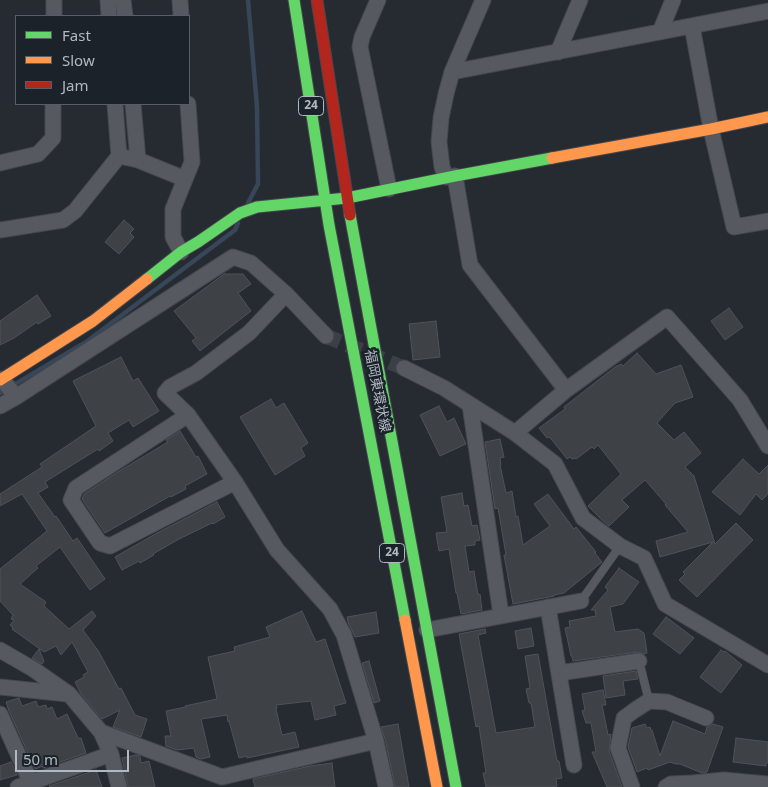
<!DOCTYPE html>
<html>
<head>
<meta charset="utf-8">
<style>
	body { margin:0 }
	#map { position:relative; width:768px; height:787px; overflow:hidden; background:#262b31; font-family:"Noto Sans",sans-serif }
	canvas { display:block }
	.legend { position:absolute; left:15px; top:15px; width:175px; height:90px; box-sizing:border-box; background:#1b222a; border:1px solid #575e67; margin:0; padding:6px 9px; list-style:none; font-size:15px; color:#b0b8c2 }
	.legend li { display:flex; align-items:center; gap:10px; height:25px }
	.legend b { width:25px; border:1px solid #575e67 }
	.scale { position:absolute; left:15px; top:750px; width:114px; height:22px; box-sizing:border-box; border:2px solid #b0b8c2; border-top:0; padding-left:6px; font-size:15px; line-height:18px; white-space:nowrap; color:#b0b8c2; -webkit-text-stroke:4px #1b222a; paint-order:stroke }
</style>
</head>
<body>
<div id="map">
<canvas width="768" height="787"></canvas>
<ul class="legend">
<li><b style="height:6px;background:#63d668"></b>Fast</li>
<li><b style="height:6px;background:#ff974d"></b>Slow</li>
<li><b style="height:6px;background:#b3261e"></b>Jam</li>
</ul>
<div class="scale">50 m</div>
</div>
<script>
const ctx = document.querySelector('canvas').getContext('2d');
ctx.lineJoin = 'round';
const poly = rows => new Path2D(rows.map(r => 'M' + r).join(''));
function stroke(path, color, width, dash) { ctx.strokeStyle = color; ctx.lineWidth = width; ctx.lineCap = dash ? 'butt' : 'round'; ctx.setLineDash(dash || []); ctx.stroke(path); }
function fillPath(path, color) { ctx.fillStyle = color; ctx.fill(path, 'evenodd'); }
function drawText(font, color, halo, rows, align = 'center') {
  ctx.font = font + ' "Noto Sans","Noto Sans JP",sans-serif'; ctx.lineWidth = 5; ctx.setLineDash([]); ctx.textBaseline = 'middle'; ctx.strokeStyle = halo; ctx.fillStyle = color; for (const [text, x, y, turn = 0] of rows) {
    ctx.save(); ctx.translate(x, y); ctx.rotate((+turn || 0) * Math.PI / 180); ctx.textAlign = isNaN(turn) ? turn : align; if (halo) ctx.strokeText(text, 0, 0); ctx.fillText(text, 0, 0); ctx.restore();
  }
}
stroke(poly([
	[248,203,258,184,257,107,248,0],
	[0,393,86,342,235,230,238,223]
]), '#374658', 4.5);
const building = poly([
	[124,220,134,229,130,233,134,237,119,254,105,242,124,220],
	[224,274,243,274,251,284,238,293,251,311,200,351,192,341,196,338,174,311,224,274],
	[37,295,51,316,38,324,37,322,14,338,0,345,0,321,37,295],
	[729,308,743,327,725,340,711,321,729,308],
	[436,321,440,357,413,360,409,324,436,321],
	[637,353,656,374,681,365,693,397,675,403,657,423,674,440,684,432,701,453,685,467,694,476,715,544,736,523,753,540,697,597,679,580,685,574,683,572,713,542,660,557,656,541,688,532,665,505,666,504,645,480,622,500,629,507,609,526,602,520,588,506,621,474,598,445,594,449,592,447,576,459,575,458,572,459,570,457,567,459,552,440,549,437,547,438,539,428,565,409,564,407,615,367,621,364,623,366,637,353],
	[121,357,133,381,138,378,159,411,133,427,129,420,108,433,113,441,99,451,98,449,45,482,48,487,38,493,55,517,56,516,73,541,77,538,105,579,90,590,60,547,36,566,38,568,20,584,46,602,44,606,69,629,92,611,96,616,83,630,99,652,119,689,121,688,135,715,147,719,141,737,113,727,120,710,102,719,81,694,75,682,84,677,83,675,88,672,72,642,61,655,56,646,44,652,12,629,13,627,10,625,14,620,11,619,13,615,0,601,0,569,47,531,22,494,0,506,0,494,42,467,40,464,96,426,73,381,121,357],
	[271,399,276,408,284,403,308,443,301,448,305,456,275,475,240,417,271,399],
	[439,406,447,422,454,418,466,444,440,456,420,415,439,406],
	[180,431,196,457,198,456,207,474,185,486,186,489,171,497,170,496,105,533,82,499,84,494,116,473,168,442,166,440,180,431],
	[500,439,504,457,500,458,501,465,500,465,506,493,512,491,516,517,518,516,523,545,550,526,534,504,548,494,574,529,576,527,596,552,595,553,602,562,564,593,554,595,554,596,513,604,504,555,506,555,498,508,495,509,485,442,500,439],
	[743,459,759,474,768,465,768,494,762,500,756,494,740,515,712,492,743,459],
	[462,493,464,506,468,505,472,526,477,525,480,540,475,541,475,545,465,546,469,572,474,571,478,595,480,594,482,610,461,614,457,593,456,593,449,549,439,551,436,533,447,532,441,497,462,493],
	[217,502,225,517,213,524,212,523,179,539,153,554,154,555,140,563,139,561,122,570,115,557,157,533,217,502],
	[619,568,639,582,623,604,610,607,615,632,638,629,644,633,647,653,644,654,638,652,573,661,572,656,571,656,565,628,570,627,569,621,596,616,595,610,591,610,608,590,605,587,619,568],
	[302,611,316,642,325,639,346,703,334,706,336,715,315,720,311,701,276,705,277,708,276,709,282,735,295,732,299,747,247,758,247,756,239,758,229,721,228,722,227,715,201,719,210,757,201,759,196,757,194,748,177,750,166,746,165,736,171,736,166,711,186,707,185,706,217,699,208,657,235,651,234,647,270,637,266,627,302,611],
	[376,612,379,633,355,637,348,622,347,617,376,612],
	[666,617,694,638,680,654,653,634,666,617],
	[531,628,534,646,518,649,515,631,531,628],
	[485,629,486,633,478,635,496,733,535,727,531,703,529,703,526,689,530,688,525,656,538,654,557,761,559,761,562,778,556,779,557,786,550,787,486,787,483,773,486,773,479,726,476,727,459,634,485,629],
	[39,649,44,661,42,664,32,658,39,649],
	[721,650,724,652,725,651,742,665,721,693,700,677,721,650],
	[369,661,380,701,374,703,362,663,369,661],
	[636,671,638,679,623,681,625,695,606,698,603,676,636,671],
	[603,690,606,705,602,705,608,735,611,734,609,751,622,787,607,787,592,752,596,752,591,723,586,723,582,711,585,710,582,694,603,690],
	[19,698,22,706,36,701,38,707,46,705,47,709,52,707,57,719,67,714,78,738,81,738,86,753,43,768,43,766,35,769,9,711,6,702,19,698],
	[673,721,705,734,707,727,713,724,723,727,707,772,702,773,680,764,676,764,670,762,648,770,647,768,637,772,628,747,632,728,645,724,647,728,650,727,651,730,652,730,660,756,673,721],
	[398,724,409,787,395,787,385,739,381,727,398,724],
	[736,738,768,742,768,763,766,763,766,766,733,762,736,738],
	[136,755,140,756,141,763,149,761,155,787,128,787,122,758,136,755],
	[11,762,17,775,0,780,0,766,11,762],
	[332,763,335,787,255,787,253,779,310,766,332,763],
	[96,770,102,787,50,787,49,786,96,770]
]);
fillPath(building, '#3e4247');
stroke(building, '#4e5259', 1);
stroke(poly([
	[326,336,404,368]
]), '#3b4047', 15, [15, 8]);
const lane = poly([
	[581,601,620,546],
	[639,661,649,701]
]);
const street = poly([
	[108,0,109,16],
	[123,0,125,16],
	[180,0,181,16],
	[378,0,362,37,360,47,389,189],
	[54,16,54,0],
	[692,26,711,129,734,227,768,221],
	[660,32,673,0],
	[558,52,580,0],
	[452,72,768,11],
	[133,104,138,160],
	[119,156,138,160,185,179],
	[0,163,38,154,53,138,53,104],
	[455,176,470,265,566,390],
	[446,177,442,167,439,142,441,118,446,94,452,72,483,0],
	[0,230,63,220,75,211,119,156,115,104],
	[181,252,173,237,173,209,192,162,188,104],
	[286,294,249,333,196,373,170,387,165,393,188,415,235,482,277,550,330,609,344,635,376,741,386,787],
	[404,368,444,388,515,433,555,464,583,518,620,546,644,558,665,604,768,665],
	[2,379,16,397,233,257,251,263,286,294,326,336],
	[470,405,501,615],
	[0,406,16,397],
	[188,415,76,488,71,500,100,543,110,546,235,482],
	[515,433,566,390,667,317,740,400,768,446],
	[548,607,574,765],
	[427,630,581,601],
	[0,650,33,669,69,694,101,732,111,754,119,787],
	[559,673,639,661],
	[0,687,67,694],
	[0,714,31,783],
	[101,732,222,777,376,741],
	[692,783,724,780,768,784],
	[18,787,111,754],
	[632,787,618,748,624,718,635,710,649,701,667,702,706,718],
	[666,787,671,784,692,783,694,787]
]);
const fast = poly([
	[294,0,329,225,405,620],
	[350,215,456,787],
	[147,279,181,252,198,242,240,213,257,207,347,198,455,176,552,158]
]);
const slow = poly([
	[552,158,711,129,768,117],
	[0,380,93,321,147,279],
	[405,620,437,787]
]);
const jam = poly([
	[317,0,350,215]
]);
stroke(lane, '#44474c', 9);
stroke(street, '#44474c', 17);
stroke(fast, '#44474c', 13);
stroke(slow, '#44474c', 13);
stroke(jam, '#44474c', 13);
stroke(lane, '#565a60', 8);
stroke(street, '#565a60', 15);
stroke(fast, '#63d668', 11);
stroke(slow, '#ff974d', 11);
stroke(jam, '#b3261e', 11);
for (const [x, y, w] of [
	[311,106,25],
	[392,553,25]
]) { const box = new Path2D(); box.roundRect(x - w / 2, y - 9.5, w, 19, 4); ctx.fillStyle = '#1b222a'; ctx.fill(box); stroke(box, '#b0b8c2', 1); }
drawText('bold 12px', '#b0b8c2', null, [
	["24",311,106],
	["24",392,553]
]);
drawText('14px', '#b0b8c2', '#1b222a', [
	["福岡東環状線",377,391,79]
]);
</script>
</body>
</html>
